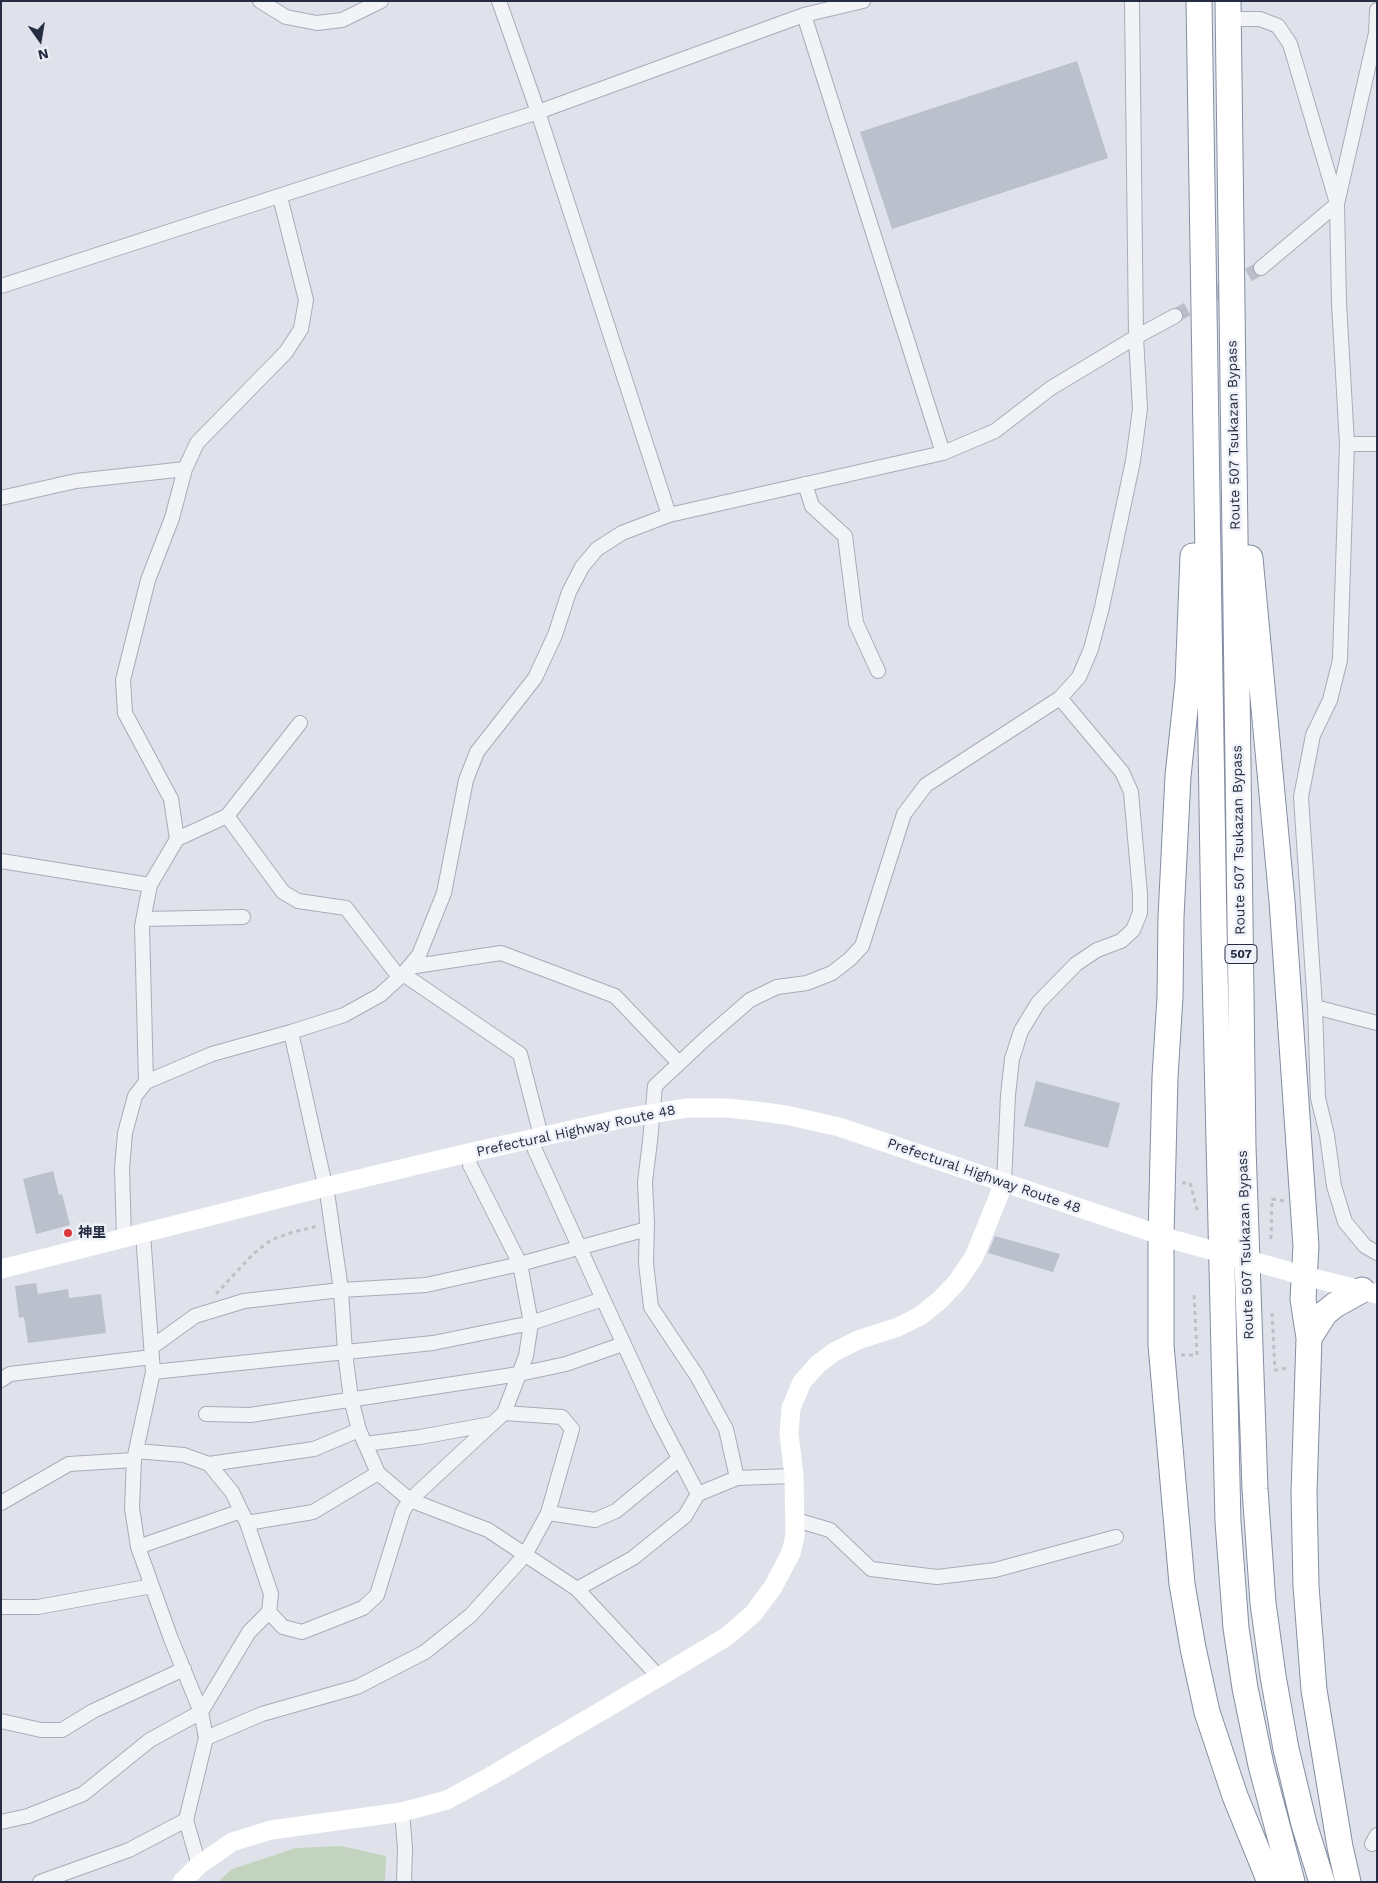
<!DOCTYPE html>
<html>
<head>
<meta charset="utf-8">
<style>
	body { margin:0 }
	#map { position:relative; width:1378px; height:1883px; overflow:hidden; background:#dfe2ea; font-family:"Work Sans",sans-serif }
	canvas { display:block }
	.frame { position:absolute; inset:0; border:2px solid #262d42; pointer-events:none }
	.north { position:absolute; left:15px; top:15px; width:50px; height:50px; -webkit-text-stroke:4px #eef1f7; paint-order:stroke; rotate:167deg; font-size:14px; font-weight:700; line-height:20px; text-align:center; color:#262d42 }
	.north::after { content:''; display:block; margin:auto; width:18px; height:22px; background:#262d42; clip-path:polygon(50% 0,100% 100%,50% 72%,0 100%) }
</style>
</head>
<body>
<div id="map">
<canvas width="1378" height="1883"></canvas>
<div class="frame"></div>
<div class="north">N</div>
</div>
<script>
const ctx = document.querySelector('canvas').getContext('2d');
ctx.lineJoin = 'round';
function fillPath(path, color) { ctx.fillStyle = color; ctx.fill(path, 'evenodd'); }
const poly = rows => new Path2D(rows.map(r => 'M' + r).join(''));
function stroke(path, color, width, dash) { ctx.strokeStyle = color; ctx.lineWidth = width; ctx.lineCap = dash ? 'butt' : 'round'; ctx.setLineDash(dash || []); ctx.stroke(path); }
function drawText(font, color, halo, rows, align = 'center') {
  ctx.font = font + ' "Work Sans","Noto Sans JP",sans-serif'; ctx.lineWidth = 5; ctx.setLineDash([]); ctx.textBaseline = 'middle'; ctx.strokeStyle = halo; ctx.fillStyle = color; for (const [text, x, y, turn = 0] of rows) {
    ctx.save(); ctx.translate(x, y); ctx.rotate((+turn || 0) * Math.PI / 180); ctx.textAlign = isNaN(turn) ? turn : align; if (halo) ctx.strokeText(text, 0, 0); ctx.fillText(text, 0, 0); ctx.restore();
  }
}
fillPath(poly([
	[341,1846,386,1856,385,1882,218,1882,232,1869,296,1848]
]), '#c2d4bf');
fillPath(poly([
	[1077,61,1108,158,892,229,860,132],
	[1036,1081,1120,1103,1108,1148,1024,1126],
	[53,1171,59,1195,62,1194,70,1225,36,1234,23,1179],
	[995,1236,1060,1254,1053,1272,988,1253],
	[36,1283,38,1294,68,1289,69,1298,101,1294,106,1333,28,1343,24,1317,19,1318,15,1286]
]), '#bbc0cd');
stroke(poly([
	[1175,316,1261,268]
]), '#babec8', 14, [14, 7]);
const street = poly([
	[260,1,286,17,317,23,342,20,381,1],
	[499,1,538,112,669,515],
	[1377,10,1376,33,1337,204,1339,303,1347,444,1340,660,1330,700,1313,735,1301,797,1315,1007,1318,1098,1327,1135,1334,1186,1345,1222,1365,1246,1377,1253],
	[804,15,943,453],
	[1228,19,1260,19,1278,26,1290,44,1337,203],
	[1261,268,1337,204],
	[1,286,538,112,804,15,863,1],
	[1347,444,1377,444],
	[805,484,812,506,845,536,856,623,878,671],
	[1,498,76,481,185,469],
	[227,816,283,892,298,901,346,908,399,977],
	[177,839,227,816,300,723],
	[1,861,150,885],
	[144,919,243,917],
	[409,967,501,953,615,996,679,1063],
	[403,974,520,1054,541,1136],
	[1315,1007,1377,1023],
	[291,1032,328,1199,341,1290,345,1352,351,1399,359,1430,378,1473,410,1500,488,1530,577,1589,659,1677],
	[146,1082,142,926,150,885,177,839,171,799,125,713,123,680,148,580,172,518,185,469,197,443,286,352,301,329,306,300,280,197],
	[533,1138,535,1150,603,1299,659,1420,698,1494,685,1516,633,1558,577,1589],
	[1004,1183,1008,1095,1012,1059,1021,1031,1038,1003,1076,964,1097,950,1121,941,1133,930,1140,913,1140,894,1131,792,1122,772,1060,698],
	[143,1234,153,1372,134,1460,132,1508,138,1547,171,1639,201,1712,206,1738,186,1820,199,1865],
	[124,1238,122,1168,125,1133,135,1096,146,1082,212,1054,291,1032,344,1015,380,995,403,974,419,955,444,893,466,780,477,752,535,678,555,635,569,592,582,567,597,549,622,533,669,515,943,453,995,431,1051,388,1136,337,1175,316],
	[152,1347,195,1316,244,1301,341,1290,426,1285,520,1264,647,1229],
	[153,1372,433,1343,531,1323,603,1299],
	[1,1380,10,1374,152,1357],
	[206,1414,250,1415,519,1374,566,1364,623,1344],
	[365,1444,420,1437,491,1424],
	[136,1451,184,1455,209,1464,314,1449,359,1430],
	[737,1478,726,1429,697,1376,651,1307,646,1263,647,1223,645,1182,650,1141,655,1086,704,1040,750,1000,777,987,807,983,832,973,850,959,862,946,904,814,926,785,1060,698,1079,677,1091,649,1102,607,1133,461,1140,409,1136,337,1132,1],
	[698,1494,737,1478,794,1476],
	[1,1503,69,1464,134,1460],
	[548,1513,595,1520,616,1511,679,1459],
	[796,1520,830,1530,871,1569,937,1577,995,1570,1116,1537],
	[247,1523,313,1512,378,1473],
	[138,1547,241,1511],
	[1,1607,38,1607,152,1586],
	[269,1612,283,1627,302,1632,363,1608,377,1595,403,1511,410,1500,504,1413,526,1356,531,1323,520,1264,470,1165,468,1153],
	[1,1721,41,1730,62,1730,93,1711,184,1669],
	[206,1738,262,1714,357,1687,425,1652,471,1615,525,1555,548,1513,572,1429,562,1417,504,1413],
	[402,1812,405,1848,404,1882],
	[1,1822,28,1816,83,1794,150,1740,201,1712,249,1632,269,1612,271,1594,247,1523,232,1492,209,1464],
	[1372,1844,1377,1835],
	[40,1882,129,1850,186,1820]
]);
const highway = poly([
	[1199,1,1214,928,1228,1522,1236,1628,1245,1688,1261,1765,1292,1882],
	[1228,1,1243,1147,1255,1489,1263,1603,1273,1676,1286,1749,1304,1824,1322,1882],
	[1193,556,1188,682,1178,776,1171,917,1170,997,1165,1077,1161,1236,1161,1345,1182,1584,1193,1648,1207,1712,1235,1796,1270,1882],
	[1250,558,1282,901,1306,1246,1303,1299,1309,1338,1304,1493,1306,1586,1314,1690,1340,1847,1348,1882],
	[1309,1338,1325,1313,1335,1305,1362,1290]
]);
stroke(street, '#a8acb8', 16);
stroke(highway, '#848da2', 27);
stroke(poly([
	[1182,1183,1190,1183,1198,1213],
	[1271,1239,1272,1199,1284,1201],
	[216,1294,253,1254,271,1240,293,1232,318,1226],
	[1272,1313,1275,1370,1288,1368],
	[1181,1355,1197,1355,1194,1293]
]), '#bdc0c8', 3, [4, 4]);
stroke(street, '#f2f3f7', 14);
stroke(poly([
	[1,1269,325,1187,468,1153,625,1118,687,1108,726,1108,756,1111,786,1115,839,1127,1172,1239],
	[1293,1273,1377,1294],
	[182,1882,199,1865,232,1842,271,1830,402,1812,447,1800,491,1776,659,1677,726,1637,753,1614,773,1587,791,1553,795,1536,794,1476,789,1434,791,1408,802,1382,818,1364,834,1352,858,1340,898,1327,920,1316,940,1300,957,1282,974,1257,1004,1183]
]), '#fff', 19);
stroke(highway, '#fff', 25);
stroke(poly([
	[1178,1241,1288,1271]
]), '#fff', 19);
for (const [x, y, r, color] of [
	[68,1233,5,"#db373d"]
]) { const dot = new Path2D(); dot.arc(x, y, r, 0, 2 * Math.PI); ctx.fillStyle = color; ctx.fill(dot); stroke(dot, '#eef1f7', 2); }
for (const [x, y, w] of [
	[1241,954,32]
]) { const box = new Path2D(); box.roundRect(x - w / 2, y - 9.5, w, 19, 4); ctx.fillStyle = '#eef1f7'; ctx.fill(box); stroke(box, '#262d42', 1); }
drawText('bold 12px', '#262d42', null, [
	["507",1241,954]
]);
drawText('14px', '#262d42', '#eef1f7', [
	["Route 507 Tsukazan Bypass",1234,435,-91],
	["Route 507 Tsukazan Bypass",1239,840,-91],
	["Prefectural Highway Route 48",576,1131,-12],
	["Prefectural Highway Route 48",984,1176,19],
	["Route 507 Tsukazan Bypass",1246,1245,-92]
]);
drawText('bold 14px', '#262d42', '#eef1f7', [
	["神里",78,1233]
], 'left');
</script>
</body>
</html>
